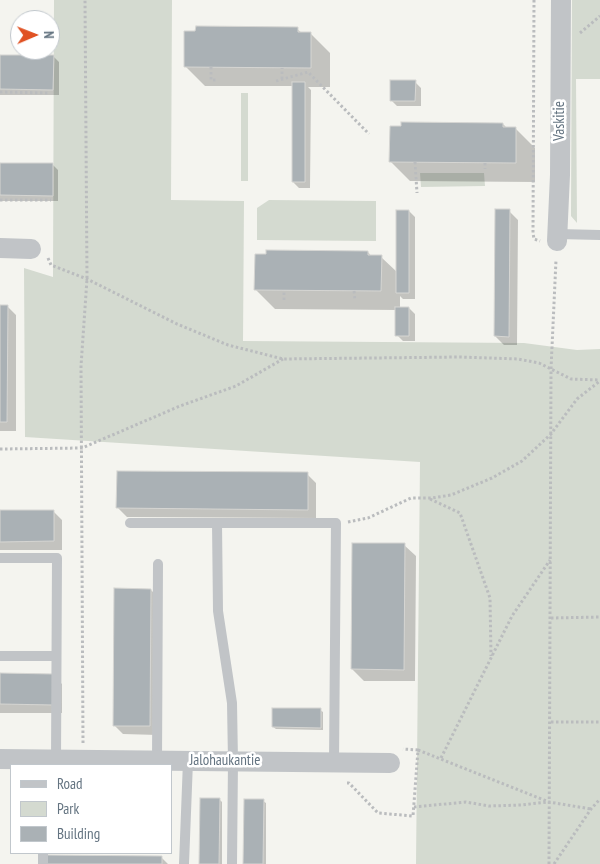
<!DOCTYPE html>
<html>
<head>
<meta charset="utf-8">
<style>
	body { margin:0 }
	#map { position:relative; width:600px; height:864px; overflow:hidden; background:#f4f4ef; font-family:"PT Sans Narrow",sans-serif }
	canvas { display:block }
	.legend { position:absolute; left:10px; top:764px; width:162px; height:90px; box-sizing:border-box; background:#fff; border:1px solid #c1c7cc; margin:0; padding:6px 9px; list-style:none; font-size:15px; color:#637380 }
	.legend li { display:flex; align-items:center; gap:10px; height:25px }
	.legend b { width:25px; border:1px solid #c1c7cc }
	.north { position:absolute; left:10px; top:10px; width:50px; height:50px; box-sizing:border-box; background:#fff; border:1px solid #c1c7cc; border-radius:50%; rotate:89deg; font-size:14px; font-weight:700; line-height:20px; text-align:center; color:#637380 }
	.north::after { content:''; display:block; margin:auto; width:18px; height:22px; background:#e05223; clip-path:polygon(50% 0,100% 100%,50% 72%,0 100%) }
</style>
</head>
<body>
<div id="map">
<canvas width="600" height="864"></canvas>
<ul class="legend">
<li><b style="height:6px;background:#c1c4c7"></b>Road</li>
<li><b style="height:14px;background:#d4dad0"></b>Park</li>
<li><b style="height:14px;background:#aab1b5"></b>Building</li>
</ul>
<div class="north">N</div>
</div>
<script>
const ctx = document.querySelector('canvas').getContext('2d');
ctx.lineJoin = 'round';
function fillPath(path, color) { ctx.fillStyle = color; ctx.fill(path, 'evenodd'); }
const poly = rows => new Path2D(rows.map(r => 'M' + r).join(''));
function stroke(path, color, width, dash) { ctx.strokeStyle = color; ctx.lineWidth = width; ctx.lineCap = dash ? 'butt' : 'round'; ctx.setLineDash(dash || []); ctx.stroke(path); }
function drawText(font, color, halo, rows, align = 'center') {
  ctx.font = font + ' "PT Sans Narrow",sans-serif'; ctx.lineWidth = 5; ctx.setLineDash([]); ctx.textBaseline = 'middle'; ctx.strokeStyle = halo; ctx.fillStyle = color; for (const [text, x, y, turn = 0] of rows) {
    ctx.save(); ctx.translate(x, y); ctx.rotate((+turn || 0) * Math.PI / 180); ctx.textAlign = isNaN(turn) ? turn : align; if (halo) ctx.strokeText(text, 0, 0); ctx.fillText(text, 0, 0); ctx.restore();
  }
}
fillPath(poly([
	[54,0,172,0,171,200,244,201,243,341,524,343,577,350,600,349,600,864,416,864,420,462,25,437,24,268,53,277],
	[572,0,600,0,600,79,576,79,577,223,571,216,571,212],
	[241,93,248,93,248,181,241,181],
	[420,173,484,173,485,186,421,187],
	[269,200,376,201,376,241,257,240,257,208]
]), '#d4dad0');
fillPath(poly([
	[297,29,302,33,310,33,330,53,330,87,308,87,311,90,310,188,299,188,293,182,294,86,205,86,185,66],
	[0,56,53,56,59,62,59,95,0,95],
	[415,82,421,88,421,106,397,106,391,100],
	[503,124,507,128,516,129,535,148,535,182,410,181,390,161],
	[0,164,52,164,58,170,58,201,0,201],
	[409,211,415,217,415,299,403,299,400,296,400,308,409,308,415,314,415,341,403,341,397,335,397,310,275,309,256,290,368,252,372,257,381,257,397,272],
	[509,211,518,220,517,345,504,345,495,336],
	[0,306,7,306,16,315,16,431,0,431],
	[307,474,316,483,316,518,127,517,118,508],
	[0,511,53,511,62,520,62,550,0,550],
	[404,545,416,556,415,681,364,681,352,669],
	[151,590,160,599,158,735,123,734,114,725],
	[0,674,53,675,62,684,62,713,0,713],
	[320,710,323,712,323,730,276,729,273,727],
	[220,800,222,802,222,864,200,864],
	[263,801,266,803,266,864,244,864],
	[161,857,168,864,48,864]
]), '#0003');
const building = poly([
	[196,26,298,27,298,32,311,32,311,68,184,67,184,31,195,31,196,26],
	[0,55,54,55,53,90,0,89,0,55],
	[390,80,416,80,415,101,390,101,390,80],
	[292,82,305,82,305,182,292,182,292,82],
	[401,122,503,123,503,127,516,127,516,163,389,162,390,126,401,126,401,122],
	[0,163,53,163,53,196,0,195,0,163],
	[495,209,510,209,509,337,494,336,495,209],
	[396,210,409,210,409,293,396,293,396,210],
	[266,250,368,251,368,255,382,255,381,291,254,290,255,254,266,254,266,250],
	[0,305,8,305,7,422,0,422,0,305],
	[395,307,409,307,409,336,395,336,395,307],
	[117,471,308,472,308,510,116,508,117,471],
	[0,510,54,510,54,541,0,542,0,510],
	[352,543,405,543,404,670,351,669,352,543],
	[114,588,151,589,150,726,113,726,114,588],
	[0,673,54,674,54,705,0,704,0,673],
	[272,708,321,708,321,728,272,727,272,708],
	[200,798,220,798,219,864,199,864,200,798],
	[244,799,264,799,263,864,243,864,244,799],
	[47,855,162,856,162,864,47,864,47,855]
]);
fillPath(building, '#aab1b5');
stroke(building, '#d5d5d2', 1);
stroke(poly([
	[534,0,533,233,534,239,540,241],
	[580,33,600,16],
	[211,67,211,80,218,80],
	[282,79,282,68],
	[276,81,308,72,369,134],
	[0,92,50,93],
	[415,162,417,193],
	[485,163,485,169],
	[0,200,51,200],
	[48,258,51,265,87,279,177,324,228,345,283,359,460,357,518,359,539,363,571,379,600,380],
	[354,291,355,300],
	[284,300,284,290],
	[0,449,82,448,180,406,236,386,283,359],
	[430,499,460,513,490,598,491,656],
	[348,522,368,518,411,498,432,498,451,495,492,478,522,461,551,434,577,399,600,381],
	[551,618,600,617],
	[551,722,600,722],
	[83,743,81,366,87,279,85,0],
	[418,750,549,802,591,809],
	[441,758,512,616,550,560],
	[347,783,349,783,378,813,413,816,418,750,403,749],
	[414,807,466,802,489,806,521,805,547,802],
	[549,864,551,369,556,260],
	[554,864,591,809,600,799]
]), '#babcbe', 3, [2.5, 2.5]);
stroke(poly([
	[558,234,600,235],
	[130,523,217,523],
	[0,558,57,558,56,760],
	[0,656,56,656],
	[157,761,158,564],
	[43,853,43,864],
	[184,864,188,761],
	[232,864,233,761,232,703,218,611,217,523,336,523,334,762]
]), '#c1c4c7', 10);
stroke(poly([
	[557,241,560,175,561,0],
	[0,248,31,249],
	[0,759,390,763]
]), '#c1c4c7', 20);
drawText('15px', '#637380', '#fff', [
	["Vaskitie",560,121,-90],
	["Jalohaukantie",225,761]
]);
</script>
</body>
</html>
